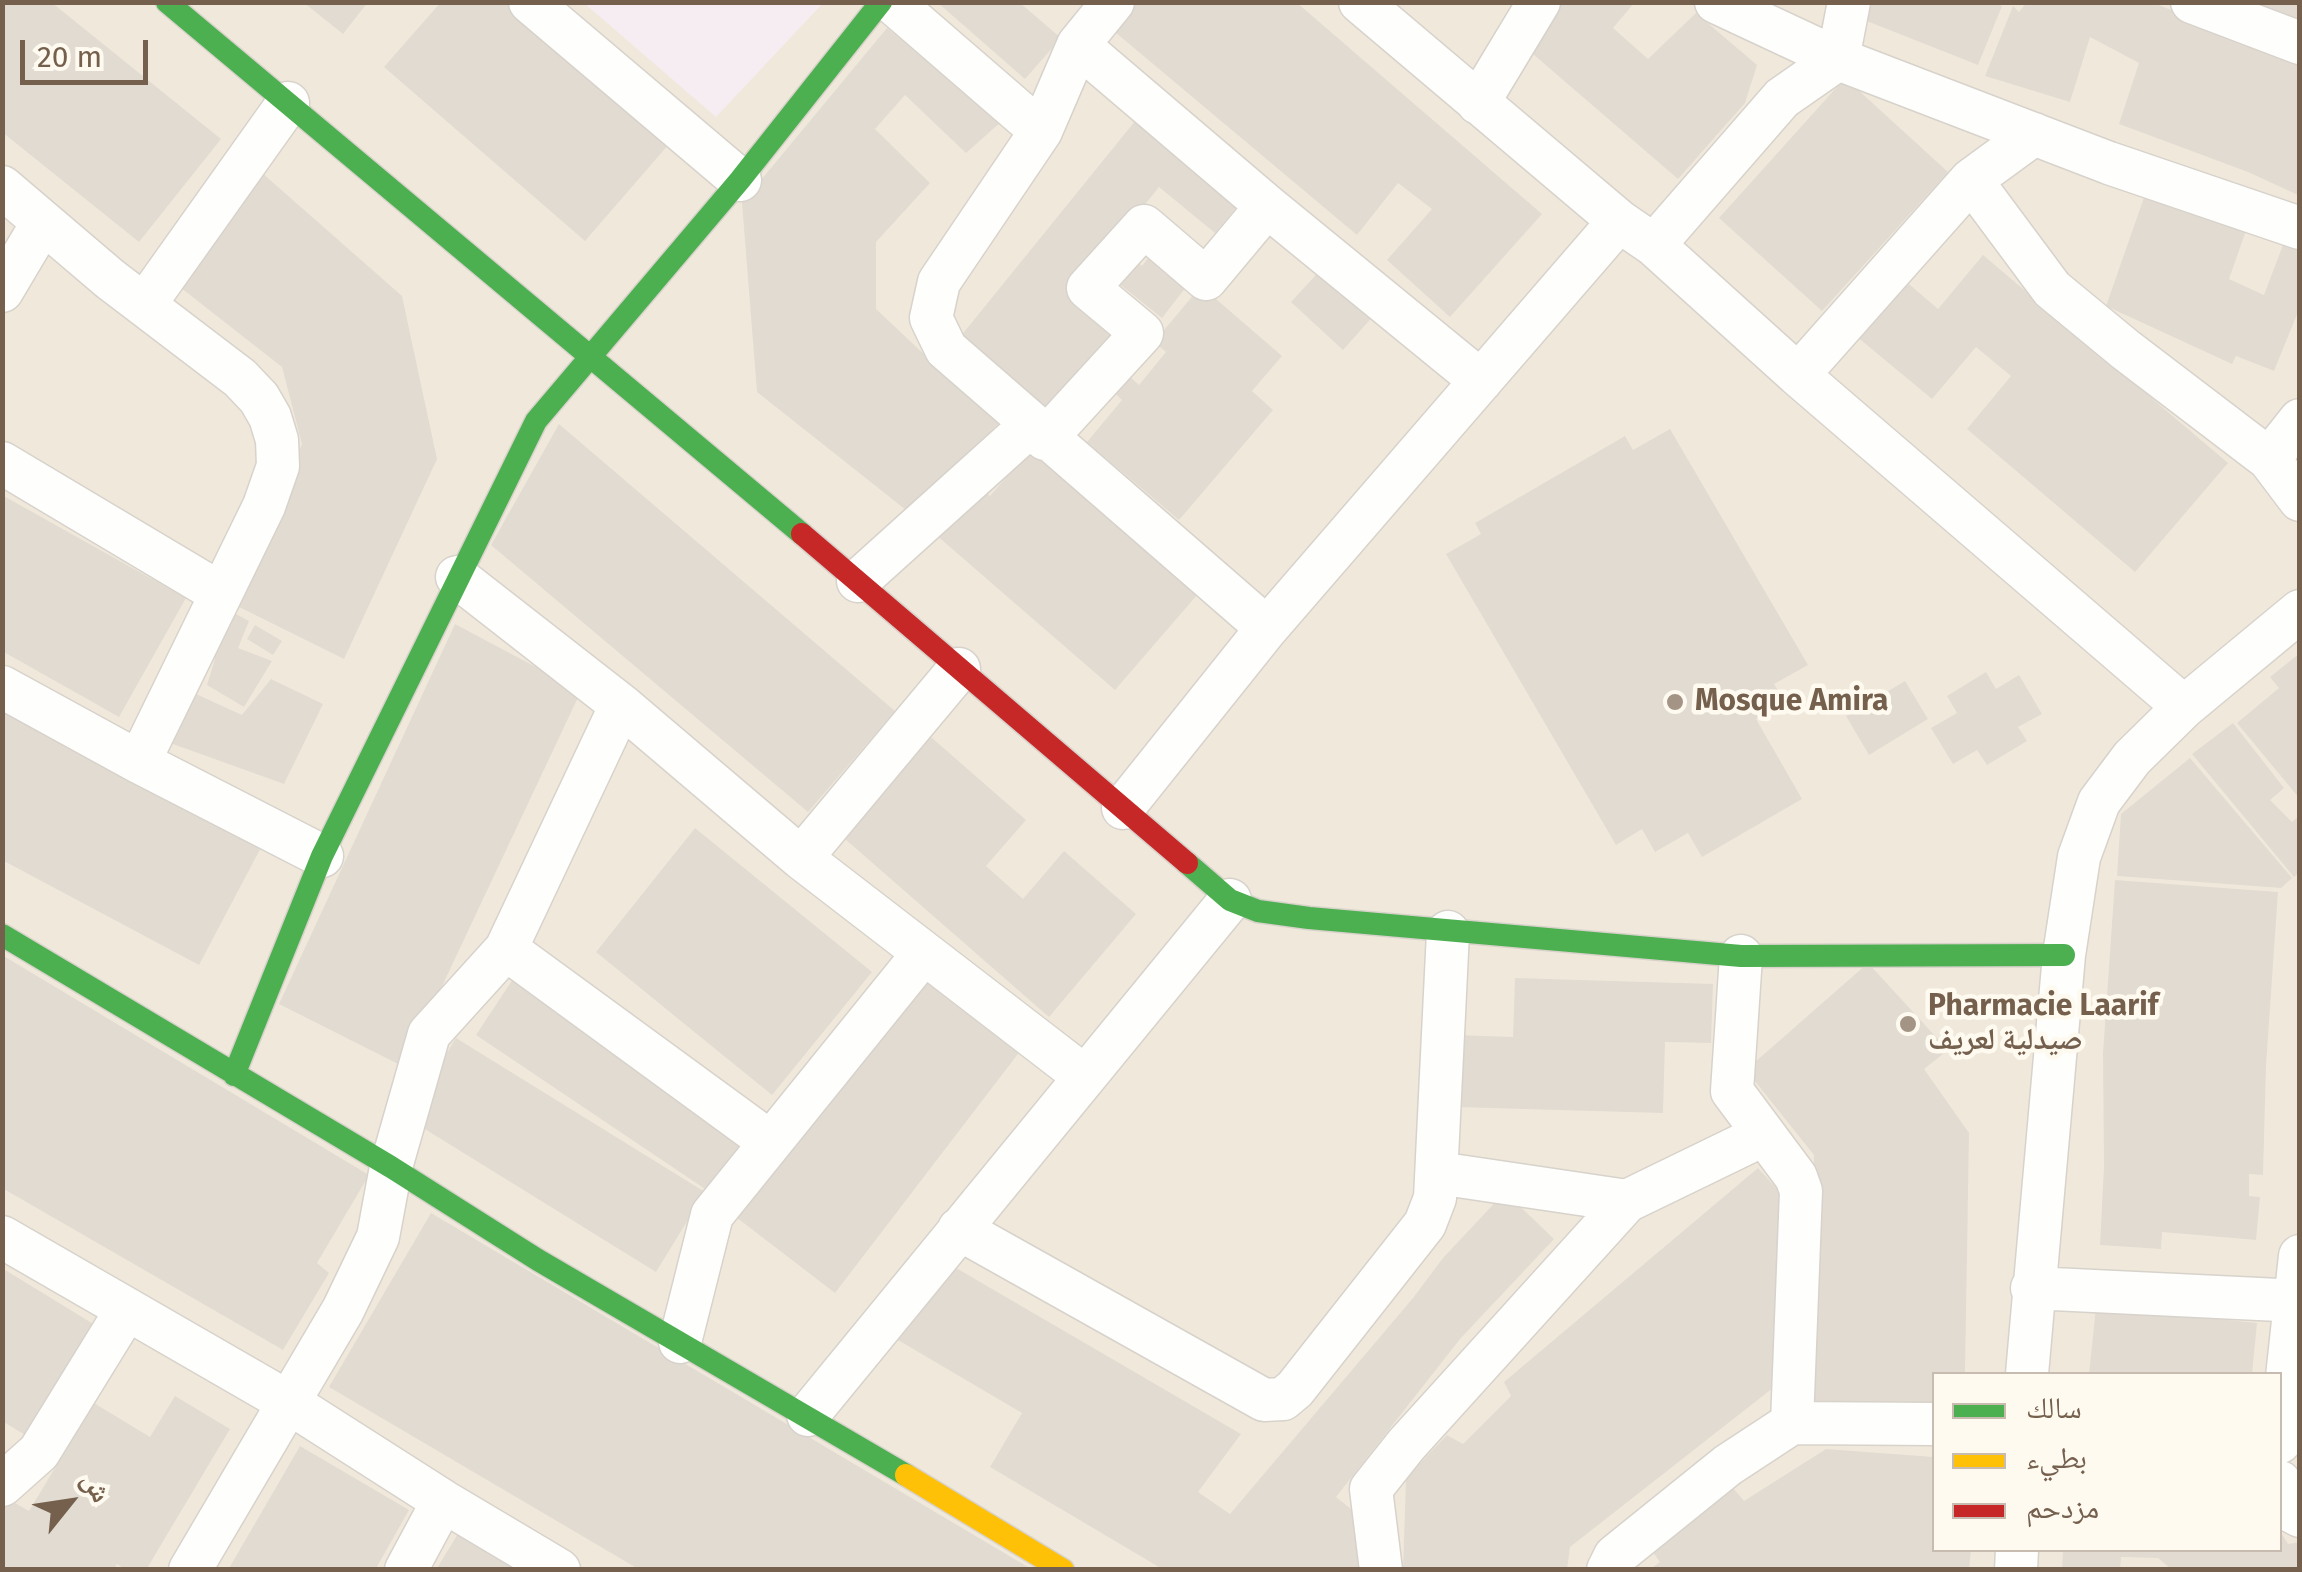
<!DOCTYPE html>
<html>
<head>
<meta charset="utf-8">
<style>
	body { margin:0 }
	#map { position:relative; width:2302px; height:1572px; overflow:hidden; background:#f8f5ed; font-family:"Fira Sans","Noto Naskh Arabic",sans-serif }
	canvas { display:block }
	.frame { position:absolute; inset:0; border:5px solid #75604e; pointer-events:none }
	.legend { position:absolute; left:1932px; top:1372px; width:350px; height:180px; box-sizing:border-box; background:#fefaf0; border:2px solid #c7bcaf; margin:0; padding:12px 18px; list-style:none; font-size:30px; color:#75604e }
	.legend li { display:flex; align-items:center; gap:20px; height:50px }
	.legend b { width:50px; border:2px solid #c7bcaf }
	.north { position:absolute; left:20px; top:1452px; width:100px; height:100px; -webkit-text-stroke:8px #fefaf0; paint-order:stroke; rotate:60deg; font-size:28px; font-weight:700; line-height:40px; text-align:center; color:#75604e }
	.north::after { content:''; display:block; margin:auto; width:35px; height:45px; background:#75604e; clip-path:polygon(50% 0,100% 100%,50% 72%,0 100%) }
	.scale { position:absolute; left:20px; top:40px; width:128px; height:45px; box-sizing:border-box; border:5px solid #75604e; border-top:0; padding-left:12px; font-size:30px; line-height:35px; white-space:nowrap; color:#75604e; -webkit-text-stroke:8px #fefaf0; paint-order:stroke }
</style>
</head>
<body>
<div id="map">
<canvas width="2302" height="1572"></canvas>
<div class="frame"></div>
<ul class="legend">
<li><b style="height:12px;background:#4caf50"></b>سالك</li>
<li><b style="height:12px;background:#ffc107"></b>بطيء</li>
<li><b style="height:12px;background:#c62828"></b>مزدحم</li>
</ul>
<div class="north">ش</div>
<div class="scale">20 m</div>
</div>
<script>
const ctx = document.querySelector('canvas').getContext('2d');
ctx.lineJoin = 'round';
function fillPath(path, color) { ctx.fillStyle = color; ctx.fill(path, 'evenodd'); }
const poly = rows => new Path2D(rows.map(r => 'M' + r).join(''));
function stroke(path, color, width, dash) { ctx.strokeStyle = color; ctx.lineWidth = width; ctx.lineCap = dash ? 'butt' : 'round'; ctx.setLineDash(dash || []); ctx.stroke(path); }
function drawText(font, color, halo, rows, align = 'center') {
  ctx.font = font + ' "Fira Sans","Noto Naskh Arabic",sans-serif'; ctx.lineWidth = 9; ctx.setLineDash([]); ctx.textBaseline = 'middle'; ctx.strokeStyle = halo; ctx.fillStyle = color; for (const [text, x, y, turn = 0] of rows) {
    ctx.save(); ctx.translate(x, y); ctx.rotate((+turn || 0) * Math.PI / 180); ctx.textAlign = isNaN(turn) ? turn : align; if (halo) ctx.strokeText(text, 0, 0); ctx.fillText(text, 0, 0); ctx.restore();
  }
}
fillPath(poly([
	[3,3,2299,3,2299,1569,3,1570],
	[1934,1374,2280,1374,2280,1550,1934,1550]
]), '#f0e9db');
fillPath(poly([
	[584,3,823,3,716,117]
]), '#f6edf3');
fillPath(poly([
	[2,2,51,2,221,139,139,242,2,132],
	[303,2,368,2,343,34],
	[441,2,506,2,669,144,585,241,384,67],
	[937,2,1019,2,1061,38,1025,79],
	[1129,2,1296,2,1542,214,1450,317,1387,260,1432,209,1398,183,1357,235,1109,27],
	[1563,2,1635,2,1613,28,1648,59,1696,13,1757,65,1745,103,1678,179,1526,48],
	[1859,2,1993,2,2002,6,1978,65,1854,16],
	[2027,2,2151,2,2300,61,2300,196,2248,172,2119,124,2139,63,2090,37,2070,102,1985,76,2013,6,2019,12],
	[2254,2,2300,2,2300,22,2282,15],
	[887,28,1002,121,966,153,905,95,875,129,930,183,876,242,876,309,998,424,906,510,757,392,742,203],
	[1845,78,1948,172,1822,311,1719,218],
	[1144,110,1247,194,1215,233,1159,187,1072,295,1124,338,1055,422,956,342],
	[261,172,402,296,437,459,344,659,235,605,302,444,282,367,176,284],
	[2148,186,2249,222,2229,279,2264,295,2286,237,2300,242,2300,307,2274,371,2236,356,2232,364,2106,306],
	[1153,252,1190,282,1162,318,1112,278,1129,255,1142,266],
	[1983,255,2228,463,2135,572,1967,429,2011,376,1976,347,1932,399,1856,336,1903,279,1938,309],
	[1325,265,1376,313,1343,350,1291,302],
	[1201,286,1282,356,1252,391,1273,410,1179,520,1087,442,1122,400,1106,385,1120,368,1139,385,1166,352,1154,342],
	[559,424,895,711,808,812,491,545],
	[1670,429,1808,665,1774,684,1785,702,1756,719,1802,799,1702,857,1688,833,1655,852,1642,829,1616,845,1446,554,1481,534,1475,523,1625,436,1633,450],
	[1030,450,1197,595,1115,690,935,534,977,484,990,496],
	[2,495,186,598,119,717,2,651],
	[223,607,249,621,238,648,272,661,244,707,207,685,215,659,206,649],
	[455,624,581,691,404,1067,279,1004],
	[255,625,282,641,273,655,247,639],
	[2300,653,2300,799,2237,723,2279,688,2270,677],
	[1986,672,1996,689,2019,675,2042,714,2018,727,2027,741,1987,765,1977,750,1953,764,1931,728,1957,713,1947,696],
	[271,679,323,704,284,784,159,739,183,688,242,715],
	[1905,681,1928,719,1869,755,1846,716],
	[2,697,266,838,199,965,2,860],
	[2233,723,2284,788,2270,800,2292,822,2300,815,2300,872,2294,877,2192,754],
	[924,731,1026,820,986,866,1023,899,1064,851,1136,914,1049,1017,837,832],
	[2190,758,2292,878,2281,888,2117,876,2121,814],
	[695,828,872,972,772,1095,596,952],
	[2115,880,2278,892,2266,1066,2263,1175,2249,1174,2249,1196,2260,1197,2256,1240,2162,1232,2161,1249,2100,1245,2104,1166,2103,1053],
	[2,955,369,1175,317,1263,329,1273,283,1350,2,1188],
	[1868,963,1948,1050,1924,1069,1969,1133,1965,1374,1934,1374,1934,1414,1811,1410,1814,1155,1746,1070],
	[921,967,1024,1046,835,1293,732,1214],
	[1515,978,1713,984,1711,1043,1665,1042,1663,1113,1454,1107,1456,1035,1513,1037],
	[513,979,752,1139,714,1195,476,1035],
	[456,1038,705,1192,656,1272,407,1118],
	[1758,1168,1786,1199,1778,1384,1570,1547,1567,1570,1403,1570,1406,1478,1447,1435,1463,1444,1511,1396,1504,1382],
	[1505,1192,1554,1239,1460,1339,1336,1497,1367,1522,1360,1570,1164,1570,990,1467,1022,1413,886,1333,939,1258,1241,1434,1198,1492,1230,1514,1413,1298,1443,1258],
	[431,1213,1033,1570,640,1570,329,1387],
	[2,1268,95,1325,27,1436,2,1421],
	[2096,1307,2257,1323,2252,1374,2089,1374],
	[175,1396,230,1429,146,1570,126,1570,117,1564,114,1570,2,1570,2,1512,10,1500,29,1511,94,1403,150,1437],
	[300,1446,409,1510,375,1570,228,1570],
	[1826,1449,1934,1457,1934,1550,1971,1550,1969,1570,1649,1570,1660,1562,1652,1551,1728,1482,1744,1501],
	[2280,1531,2288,1544,2300,1542,2300,1570,2172,1570,2158,1558,2121,1557,2120,1570,2062,1570,2063,1550,2280,1550],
	[459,1532,518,1570,436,1570]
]), '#e2dbd2');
const street = poly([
	[530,2,740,180],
	[892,2,1041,131],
	[1113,2,1078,45,1041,131,939,282,931,318,946,349,1267,628],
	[1360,2,1619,221,1654,245,1798,375,2184,707],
	[1716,2,1838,59,2109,163,2300,228],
	[2192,2,2300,43],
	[1078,45,1267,206,1481,381],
	[1478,103,1539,2],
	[1971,180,2052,289,2126,350,2269,459,2300,500],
	[2,187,110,279,240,378,259,398,270,417,277,440,278,466,264,506,139,762],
	[1654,245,1782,98,1838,59,1849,2],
	[2,291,43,222],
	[145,304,288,103],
	[1798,375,1971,180,2034,134],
	[1045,439,1142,333,1088,288,1144,226,1206,279,1267,206],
	[2269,459,2300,420],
	[2,463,220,593],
	[457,577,621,705,801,858,1084,1076],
	[858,581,1031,425],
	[2,687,139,762,322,856],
	[1123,808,1267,628,1619,221],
	[801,858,959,669],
	[506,949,770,1142],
	[1741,956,1732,1091,1796,1177,1801,1191,1792,1423],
	[1438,1173,1627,1201],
	[959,1229,1264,1400,1283,1399,1295,1389,1425,1224,1435,1198,1448,932],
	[2,1237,288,1402,443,1501,559,1570],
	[2032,1288,2300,1301],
	[680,1342,712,1215,923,954],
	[2027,1374,2064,955,2079,857,2099,802,2132,758,2184,707,2300,611],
	[808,1415,1230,900],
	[2280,1442,2300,1256],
	[2280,1482,2285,1508,2300,1516],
	[2,1485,39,1452,127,1309],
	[190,1570,343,1310,378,1237,391,1167,429,1034,506,949,621,705],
	[406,1570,443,1501],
	[1381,1570,1371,1489,1406,1445,1627,1201,1763,1135],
	[1608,1570,1615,1556,1728,1465,1792,1423,1934,1424],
	[2016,1570,2017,1550]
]);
const fast = poly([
	[167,2,802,534],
	[1187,863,1230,900,1258,911,1309,918,1741,956,2064,955],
	[2,935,391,1167,538,1260,906,1475],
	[234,1075,322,856,536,421,740,180,881,2]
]);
const slow = poly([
	[906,1475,1063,1570]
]);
const jam = poly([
	[802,534,1187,863]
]);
stroke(street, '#d7d2cb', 45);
stroke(fast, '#d8d2cb', 25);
stroke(slow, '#d8d2cb', 25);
stroke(jam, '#d8d2cb', 25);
stroke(street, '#fefefc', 42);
stroke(fast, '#4caf50', 22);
stroke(slow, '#ffc107', 22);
stroke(jam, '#c62828', 22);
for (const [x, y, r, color] of [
	[1675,702,10,"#a39486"],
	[1908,1024,10,"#a39486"]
]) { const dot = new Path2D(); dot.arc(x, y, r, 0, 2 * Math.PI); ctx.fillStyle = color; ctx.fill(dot); stroke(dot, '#fefaf0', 4); }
drawText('bold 30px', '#75604e', '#fefaf0', [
	["Mosque Amira",1695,702],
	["Pharmacie Laarif",1928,1007],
	["صيدلية لعريف",1928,1041]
], 'left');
</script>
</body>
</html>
